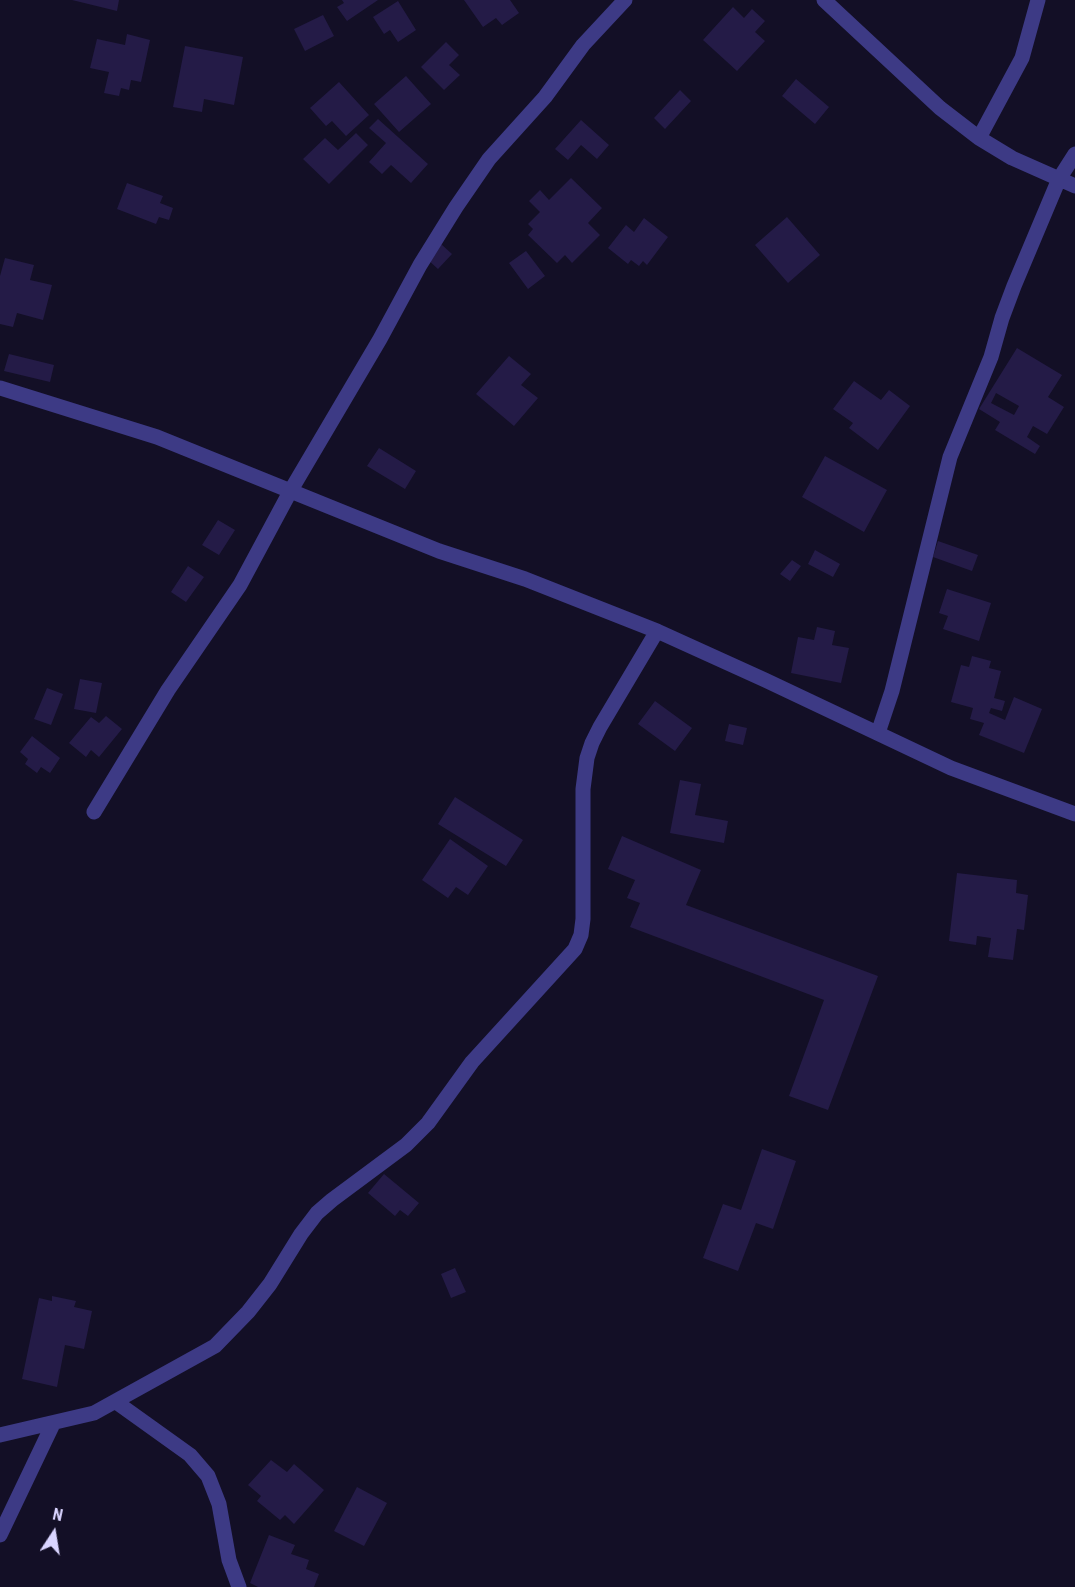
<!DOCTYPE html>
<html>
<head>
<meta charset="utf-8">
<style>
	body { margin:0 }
	#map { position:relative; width:1075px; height:1587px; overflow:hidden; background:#130f26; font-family:"Roboto Condensed",sans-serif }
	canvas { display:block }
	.north { position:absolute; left:24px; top:1503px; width:60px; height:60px; -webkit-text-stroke:4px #130f26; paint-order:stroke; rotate:12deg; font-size:16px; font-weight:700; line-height:24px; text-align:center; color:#d9d4ff }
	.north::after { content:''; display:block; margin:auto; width:21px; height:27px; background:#d9d4ff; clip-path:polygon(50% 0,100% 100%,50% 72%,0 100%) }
</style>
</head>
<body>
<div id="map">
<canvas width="1075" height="1587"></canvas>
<div class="north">N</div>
</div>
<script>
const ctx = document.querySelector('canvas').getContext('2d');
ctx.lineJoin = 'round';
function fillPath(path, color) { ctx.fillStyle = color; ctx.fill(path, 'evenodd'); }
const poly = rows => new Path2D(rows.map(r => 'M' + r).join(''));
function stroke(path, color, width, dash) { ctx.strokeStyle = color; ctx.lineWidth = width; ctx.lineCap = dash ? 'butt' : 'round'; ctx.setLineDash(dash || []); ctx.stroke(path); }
fillPath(poly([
	[72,0,119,0,117,11],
	[342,0,378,0,347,21,337,7,344,3],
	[464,0,510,0,519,13,502,25,496,18,483,27],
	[398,1,416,30,398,42,390,30,384,34,373,17],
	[733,7,744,18,752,9,765,21,755,32,765,41,737,71,703,40],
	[323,15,334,36,305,51,294,29],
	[127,34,150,40,141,82,131,80,129,90,121,88,119,96,104,93,109,72,90,68,97,39,125,45],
	[446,42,459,55,449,65,460,75,444,90,421,67],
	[185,46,243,57,234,105,204,99,202,112,173,107],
	[406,76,431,104,399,132,374,104],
	[796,79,829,107,815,124,782,96],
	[339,82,369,115,346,136,332,121,326,126,310,108],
	[680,90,691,101,665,129,654,118],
	[378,119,428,164,411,183,391,165,382,174,369,162,386,143,369,128],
	[581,120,609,145,597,159,581,145,568,160,555,149],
	[356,133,368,145,329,184,303,159,325,138,338,150],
	[571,178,602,208,588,223,600,235,572,263,565,255,557,263,528,235,533,229,528,224,540,212,529,201,540,190,549,200],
	[127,183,163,196,160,203,173,208,169,220,159,217,156,224,117,209],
	[787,217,820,255,788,283,755,245],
	[644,218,668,237,647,265,643,261,639,266,631,260,628,264,608,248,626,225,634,232],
	[441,244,452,254,438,269,427,259],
	[526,251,545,276,528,289,509,263],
	[5,258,34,265,30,280,52,285,43,320,17,313,13,327,0,324,0,276],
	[1017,348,1062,375,1048,397,1064,407,1047,434,1033,426,1027,437,1040,446,1035,454,995,430,1000,422,979,409],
	[996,393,1019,406,1014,415,991,403],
	[9,354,54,365,50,382,4,371],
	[509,356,531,374,521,385,538,398,514,426,476,394],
	[854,381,881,400,889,390,910,406,878,450,849,428,853,423,833,409],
	[379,448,416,471,405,489,367,466],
	[825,456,887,490,864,532,802,497],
	[218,520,235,530,219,555,202,545],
	[938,541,978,555,972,571,933,557],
	[815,550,840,564,833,577,808,564],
	[792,560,801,566,790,581,780,574],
	[188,566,204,577,186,602,171,592],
	[947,589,991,603,979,641,943,629,948,616,939,613],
	[817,627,835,631,832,645,849,648,841,683,791,673,798,637,814,640],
	[972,656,991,661,989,668,1001,671,994,698,1005,701,1002,711,991,708,989,713,1005,720,1014,697,1042,709,1024,753,979,735,984,723,970,719,973,708,951,702,961,665,969,667],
	[80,679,102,683,96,713,74,709],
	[47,688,63,694,51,725,34,719],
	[655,701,692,728,675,751,638,724],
	[106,716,122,729,99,757,91,750,86,757,69,743,91,717,99,723],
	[729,724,747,728,743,745,725,741],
	[32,736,60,758,50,773,41,767,37,773,25,764,28,759,20,752],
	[680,780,701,784,695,815,728,821,724,843,670,833],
	[455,797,523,840,506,866,438,824],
	[622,836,701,870,686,905,878,976,828,1110,789,1096,824,1000,630,927,640,903,627,898,635,880,608,869],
	[450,839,488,866,468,895,456,887,448,898,422,880],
	[957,873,1017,880,1016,893,1028,895,1024,930,1017,929,1013,960,988,957,991,938,977,936,976,945,949,941],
	[762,1149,796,1161,773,1229,756,1223,738,1271,703,1258,723,1204,741,1210],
	[384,1174,419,1203,408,1216,400,1210,395,1216,368,1193],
	[455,1268,466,1292,451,1298,441,1274],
	[52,1296,76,1301,74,1307,92,1311,84,1349,65,1345,57,1387,22,1379,39,1298,52,1301],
	[271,1460,287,1472,294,1464,324,1490,294,1524,285,1515,280,1520,257,1501,261,1496,248,1485],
	[357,1487,387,1503,364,1546,334,1531],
	[269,1535,295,1545,291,1554,309,1560,306,1569,319,1574,314,1587,258,1587,250,1583]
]), '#241b47');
stroke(poly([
	[824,0,940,108,979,138,1012,158,1075,186],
	[979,138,1022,58,1038,0],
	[0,388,157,437,439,551,525,579,657,631,765,680,951,768,1075,814],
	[878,733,892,691,950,457,991,357,1002,318,1014,286,1059,179,1075,154],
	[94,812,168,690,240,585,291,490,380,339,420,265,456,207,489,159,545,97,583,45,625,0],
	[116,1402,190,1455,208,1476,219,1504,229,1560,239,1587],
	[0,1435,94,1413,215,1346,248,1312,270,1284,301,1234,317,1213,332,1200,406,1145,428,1123,472,1062,575,949,581,935,583,919,583,789,587,758,592,743,600,727,657,631],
	[0,1535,53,1424]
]), '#3d3a85', 15);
</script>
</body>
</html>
